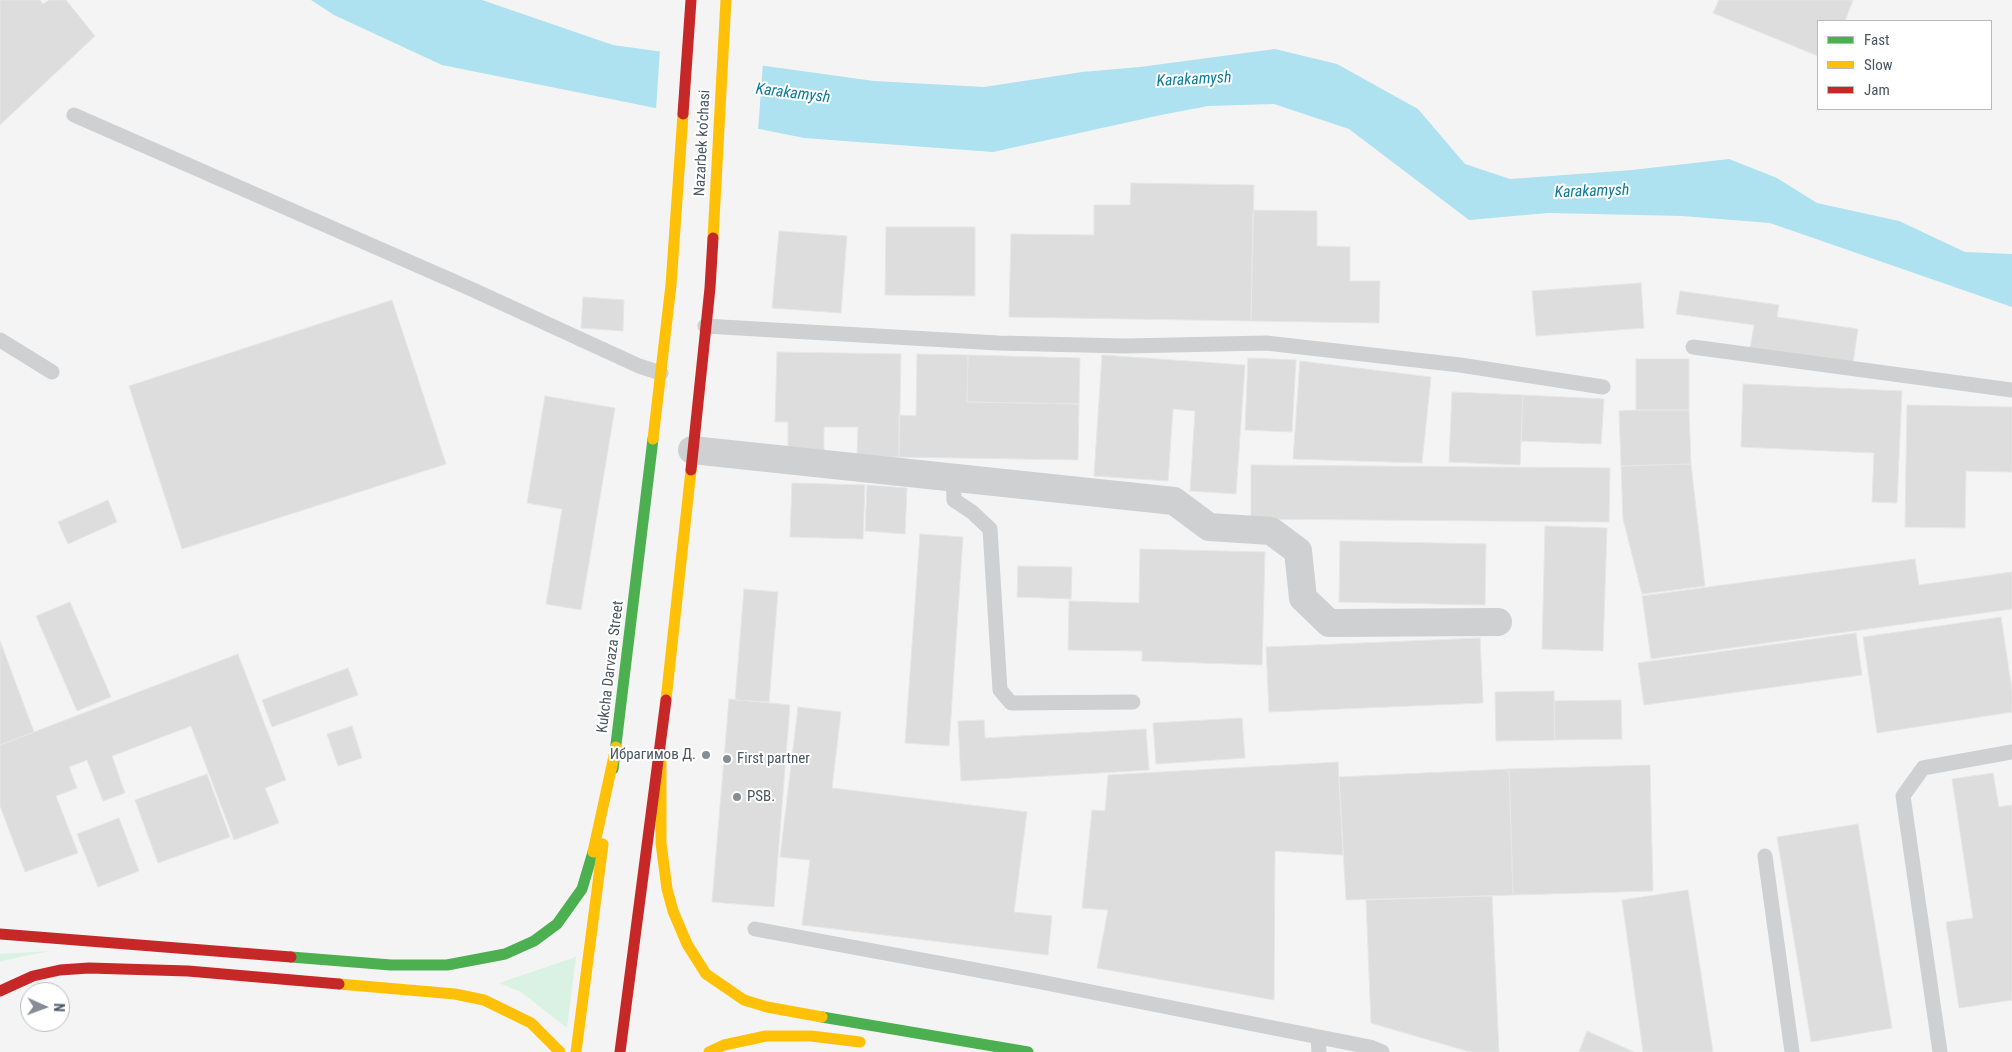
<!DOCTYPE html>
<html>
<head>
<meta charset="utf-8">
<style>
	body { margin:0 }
	#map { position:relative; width:2012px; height:1052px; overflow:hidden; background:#f4f4f4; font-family:"Roboto Condensed",sans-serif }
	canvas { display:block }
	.legend { position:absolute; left:1817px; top:20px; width:175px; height:90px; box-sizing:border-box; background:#fff; border:1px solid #b7bbc0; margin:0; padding:6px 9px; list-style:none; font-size:15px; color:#4a5661 }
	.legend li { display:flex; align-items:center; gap:10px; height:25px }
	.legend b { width:25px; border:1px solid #b7bbc0 }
	.north { position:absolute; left:20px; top:982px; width:50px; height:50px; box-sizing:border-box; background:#fff; border:1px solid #b7bbc0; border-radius:50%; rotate:92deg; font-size:14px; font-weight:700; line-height:20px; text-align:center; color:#4a5661 }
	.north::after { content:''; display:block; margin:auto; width:18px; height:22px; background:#868d94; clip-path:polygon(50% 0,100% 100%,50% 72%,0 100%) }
</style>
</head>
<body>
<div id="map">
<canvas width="2012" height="1052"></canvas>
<ul class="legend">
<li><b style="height:6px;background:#4caf50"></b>Fast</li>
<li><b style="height:6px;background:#ffc107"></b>Slow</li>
<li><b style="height:6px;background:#c62828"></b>Jam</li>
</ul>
<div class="north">N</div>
</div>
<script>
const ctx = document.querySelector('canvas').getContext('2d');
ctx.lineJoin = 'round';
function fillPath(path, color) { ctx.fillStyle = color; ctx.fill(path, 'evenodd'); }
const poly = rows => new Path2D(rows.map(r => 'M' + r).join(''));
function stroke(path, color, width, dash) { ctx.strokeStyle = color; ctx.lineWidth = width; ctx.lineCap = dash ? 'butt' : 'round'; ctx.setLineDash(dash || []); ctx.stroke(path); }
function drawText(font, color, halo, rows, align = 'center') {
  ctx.font = font + ' "Roboto Condensed",sans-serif'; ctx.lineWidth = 4; ctx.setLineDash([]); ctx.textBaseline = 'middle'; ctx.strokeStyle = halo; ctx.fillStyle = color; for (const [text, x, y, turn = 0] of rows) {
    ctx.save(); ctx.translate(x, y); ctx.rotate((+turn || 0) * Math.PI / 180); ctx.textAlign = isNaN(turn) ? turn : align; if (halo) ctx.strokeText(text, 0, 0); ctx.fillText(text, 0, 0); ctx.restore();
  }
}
fillPath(poly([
	[50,951,6,960,0,962,0,954],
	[576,957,567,1028,521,992,499,983]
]), '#d9f2e3');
fillPath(poly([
	[311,0,482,0,613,45,874,81,984,87,1082,72,1140,67,1275,49,1337,64,1418,109,1465,164,1510,179,1632,170,1729,159,1777,178,1817,203,1899,221,1965,252,2012,254,2012,307,1770,223,1682,216,1548,213,1469,220,1349,129,1274,104,1208,106,1161,115,993,152,804,138,442,65,334,15]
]), '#aee2f0');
fillPath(poly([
	[660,49,763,63,758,131,656,110]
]), '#f4f4f4');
const building = poly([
	[0,0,40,0,43,4,49,0,66,0,95,36,0,125,0,0],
	[1719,0,1853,0,1845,21,1818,21,1818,56,1713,13,1719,0],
	[1131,183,1254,185,1251,321,1009,317,1011,234,1094,235,1094,205,1130,205,1131,183],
	[1253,210,1317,211,1317,246,1350,247,1350,281,1380,281,1379,323,1251,321,1253,210],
	[886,227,975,227,975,296,885,295,886,227],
	[779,231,847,236,841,313,772,308,779,231],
	[1641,283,1644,328,1536,336,1532,291,1641,283],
	[1680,291,1779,305,1777,317,1858,329,1853,363,1750,349,1754,325,1676,314,1680,291],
	[583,297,624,300,623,331,581,328,583,297],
	[392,300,446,464,182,549,129,386,392,300],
	[777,352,901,354,899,457,857,457,858,427,824,427,824,453,788,452,788,422,775,422,777,352],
	[917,354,968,355,967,402,1079,404,1078,460,899,457,899,415,916,416,917,354],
	[968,355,1080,358,1079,404,967,402,968,355],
	[1102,355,1245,365,1236,494,1190,491,1195,411,1173,409,1168,481,1094,476,1102,355],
	[1248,358,1296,360,1292,432,1245,430,1248,358],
	[1636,359,1689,359,1689,410,1636,410,1636,359],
	[1300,361,1431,377,1422,463,1293,459,1300,361],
	[1743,384,1902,391,1897,503,1872,502,1874,453,1741,447,1743,384],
	[1452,392,1523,395,1520,465,1449,462,1452,392],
	[1523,395,1604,399,1601,444,1521,441,1523,395],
	[545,396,615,408,581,610,546,604,562,509,527,503,545,396],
	[1907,405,2012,407,2012,472,1966,471,1965,528,1905,527,1907,405],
	[1636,410,1689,410,1691,464,1621,466,1619,411,1636,410],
	[1691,464,1705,586,1642,594,1623,519,1621,466,1691,464],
	[1251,465,1610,468,1609,522,1251,519,1251,465],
	[792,483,865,485,863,539,790,537,792,483],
	[867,485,907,488,905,534,865,531,867,485],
	[108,500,117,522,68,544,58,522,108,500],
	[1545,526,1607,528,1603,651,1542,649,1545,526],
	[920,534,963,537,949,746,905,743,920,534],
	[1340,541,1486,544,1485,605,1339,602,1340,541],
	[1140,549,1265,552,1262,665,1142,661,1142,651,1068,650,1069,601,1139,603,1140,549],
	[1915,559,1919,585,2012,572,2012,609,1651,659,1642,596,1915,559],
	[1018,566,1072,567,1071,599,1017,597,1018,566],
	[744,589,778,592,769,702,735,700,744,589],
	[70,602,111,697,77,711,36,616,70,602],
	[2001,617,2012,690,2012,712,1877,733,1863,637,2001,617],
	[1856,633,1862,675,1644,705,1638,663,1856,633],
	[1480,638,1483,703,1269,712,1266,647,1480,638],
	[0,641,34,732,0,745,0,641],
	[238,654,286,780,265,788,279,823,234,840,191,726,112,756,125,793,103,801,87,760,69,767,77,788,56,796,78,853,25,872,0,806,0,745,238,654],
	[348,668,358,695,272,727,262,700,348,668],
	[1554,691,1555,740,1496,741,1495,692,1554,691],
	[729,699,790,705,774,907,712,902,729,699],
	[1621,700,1622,739,1555,740,1554,701,1621,700],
	[798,707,841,712,832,788,1027,812,1014,912,1052,916,1048,955,802,925,810,860,780,857,798,707],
	[1242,718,1245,758,1156,764,1153,723,1242,718],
	[984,720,985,738,1146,729,1149,770,961,781,958,721,984,720],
	[352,726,362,758,338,766,327,734,352,726],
	[1338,762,1343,855,1275,851,1274,1000,1097,968,1108,910,1082,908,1092,810,1105,811,1108,775,1338,762],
	[1650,765,1653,891,1513,895,1509,769,1650,765],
	[1509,769,1513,895,1346,900,1339,777,1509,769],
	[1993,773,1999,807,2012,805,2012,1000,1959,1008,1946,922,1973,918,1952,779,1993,773],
	[207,774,230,837,158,863,135,800,207,774],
	[119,818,139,871,98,887,77,834,119,818],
	[1858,824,1892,1028,1811,1042,1777,837,1858,824],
	[1688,890,1713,1052,1643,1052,1622,900,1688,890],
	[1492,896,1499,1052,1470,1052,1371,1023,1366,900,1492,896],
	[1587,1031,1634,1052,1579,1052,1587,1031]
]);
fillPath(building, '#ddddde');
stroke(building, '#e5e6e7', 1);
stroke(poly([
	[74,115,469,288,639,366,661,373],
	[705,326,998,343,1125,346,1266,343,1460,365,1603,387],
	[0,340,52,372],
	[1693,347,2012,390],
	[953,477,954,500,972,512,990,529,1000,690,1011,703,1133,702],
	[1765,856,1792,1052],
	[755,929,1036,981,1370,1047,1382,1052],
	[1318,1037,1319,1052],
	[1940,1052,1903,796,1923,768,2012,752]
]), '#ced0d2', 15);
stroke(poly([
	[692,450,1174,501,1209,527,1271,531,1298,551,1303,598,1329,623,1498,622]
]), '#ced0d2', 28);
stroke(poly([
	[613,769,653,439],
	[291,957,391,965,447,965,505,954,534,941,557,924,582,889,593,852],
	[822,1017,1028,1052]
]), '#4caf50', 11);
stroke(poly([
	[713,238,726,0],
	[653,439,671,285,683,114],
	[666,700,691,470],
	[661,751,661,843,667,889,673,911,687,944,706,974,744,1000,767,1007,822,1017],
	[593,852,616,747],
	[339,984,455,994,484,1000,531,1023,560,1052],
	[576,1052,603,844],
	[709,1052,724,1045,766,1036,811,1036,860,1042]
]), '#ffc107', 11);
stroke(poly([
	[683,114,691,0],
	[691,470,710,288,713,238],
	[0,934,291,957],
	[0,991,33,976,60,970,89,968,188,971,339,984],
	[620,1052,666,700]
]), '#c62828', 11);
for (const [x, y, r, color] of [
	[706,755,5,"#868d94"],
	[727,759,5,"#868d94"],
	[737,797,5,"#868d94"]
]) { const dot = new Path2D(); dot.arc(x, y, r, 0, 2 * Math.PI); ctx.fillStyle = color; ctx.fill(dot); stroke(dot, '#fff', 2); }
drawText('15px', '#4a5661', '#fff', [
	["Nazarbek ko'chasi",703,143,-87],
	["Kukcha Darvaza Street",611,667,-83]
]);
drawText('15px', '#4a5661', '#fff', [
	["Ибрагимов Д.",696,755,"right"],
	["First partner",737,759],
	["PSB.",747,797]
], 'left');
drawText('italic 16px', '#0c7c9b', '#fff', [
	["Karakamysh",1194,80,-3],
	["Karakamysh",793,94,7],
	["Karakamysh",1592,192,-2]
]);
</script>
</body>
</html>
